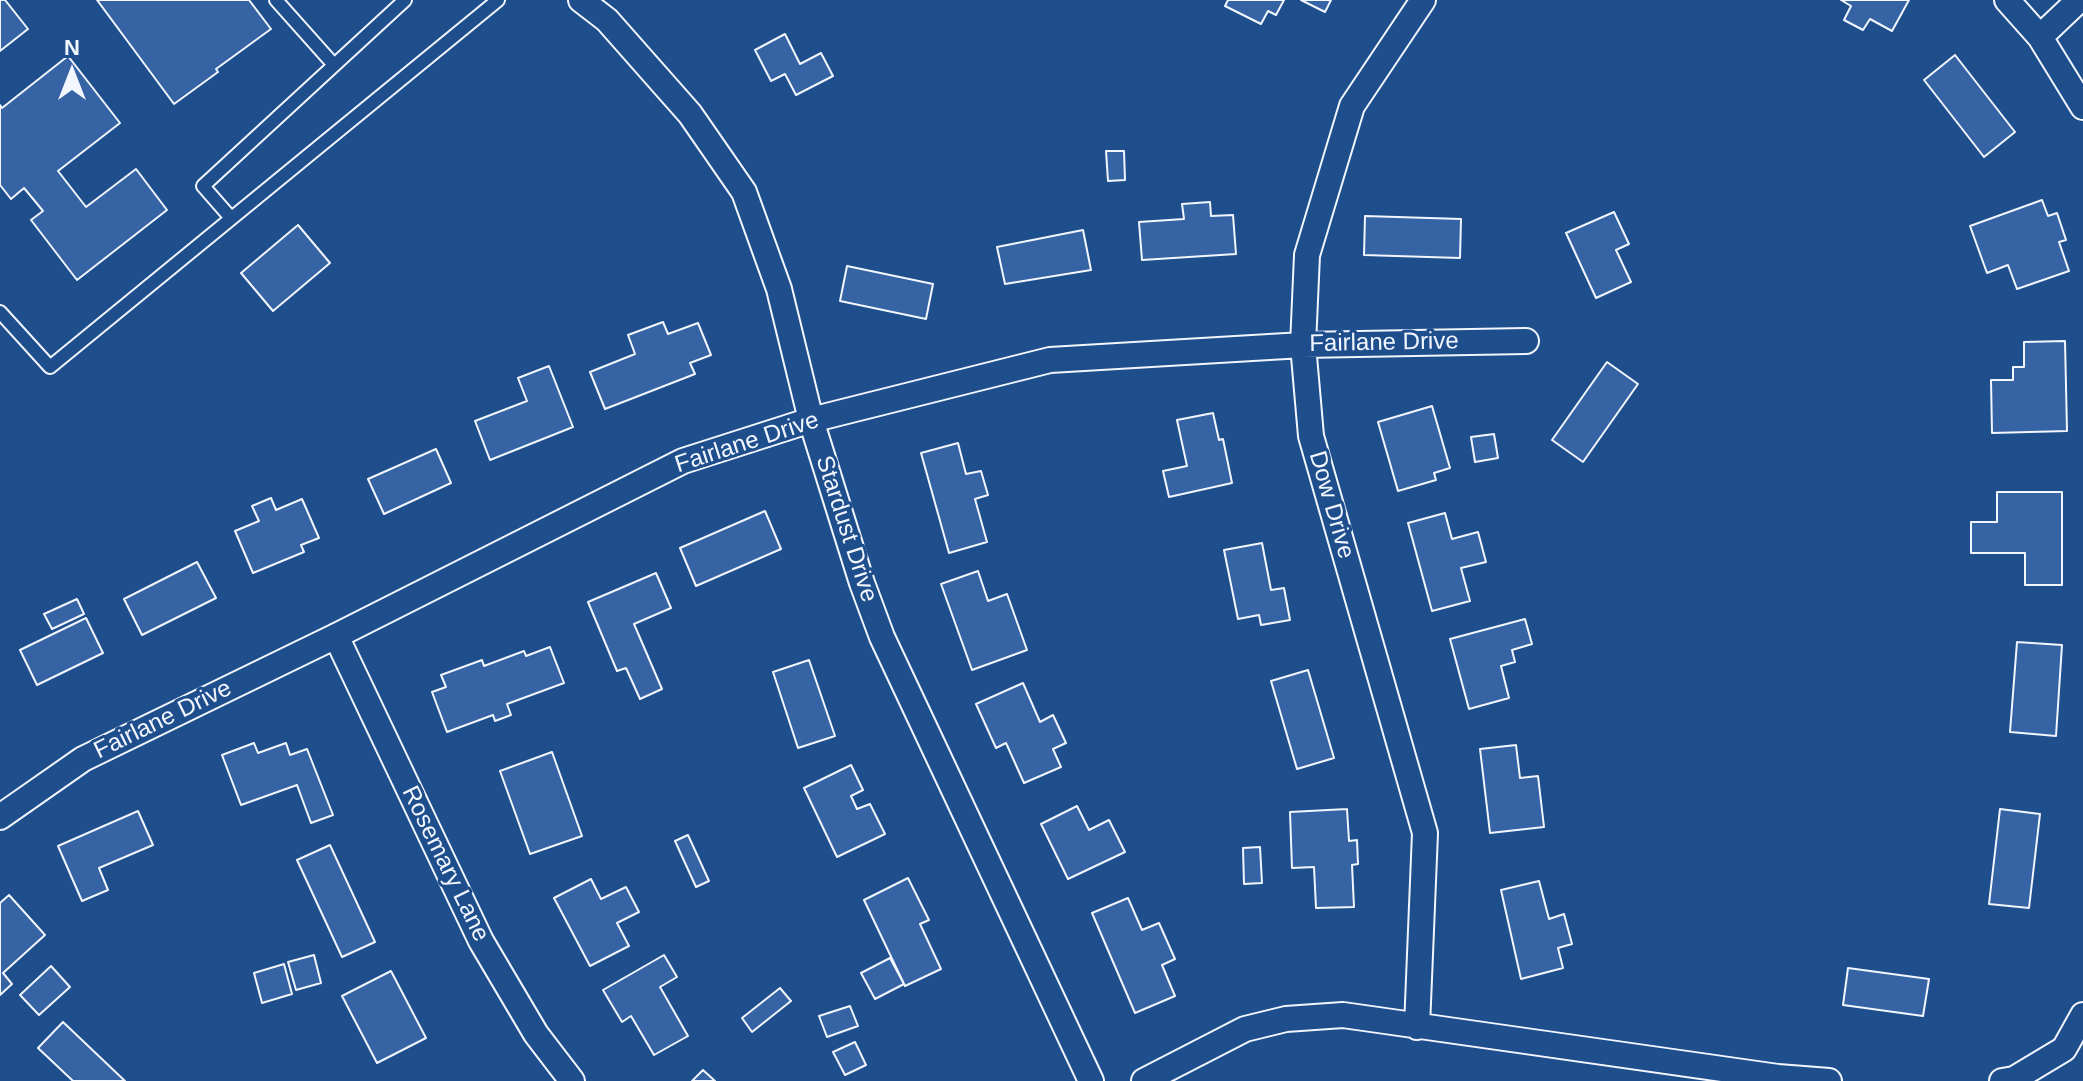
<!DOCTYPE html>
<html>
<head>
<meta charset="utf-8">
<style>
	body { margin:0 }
	#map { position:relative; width:2083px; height:1081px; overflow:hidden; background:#1f4e8c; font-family:Arial,sans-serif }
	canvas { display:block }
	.north { position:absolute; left:32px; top:32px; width:80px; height:80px; -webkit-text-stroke:6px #1f4e8c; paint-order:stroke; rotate:0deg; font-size:22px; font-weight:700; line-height:32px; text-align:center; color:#f2f6ff }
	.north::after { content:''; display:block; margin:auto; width:28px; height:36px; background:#f2f6ff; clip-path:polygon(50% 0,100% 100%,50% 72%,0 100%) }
</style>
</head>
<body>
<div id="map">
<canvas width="2083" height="1081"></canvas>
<div class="north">N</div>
</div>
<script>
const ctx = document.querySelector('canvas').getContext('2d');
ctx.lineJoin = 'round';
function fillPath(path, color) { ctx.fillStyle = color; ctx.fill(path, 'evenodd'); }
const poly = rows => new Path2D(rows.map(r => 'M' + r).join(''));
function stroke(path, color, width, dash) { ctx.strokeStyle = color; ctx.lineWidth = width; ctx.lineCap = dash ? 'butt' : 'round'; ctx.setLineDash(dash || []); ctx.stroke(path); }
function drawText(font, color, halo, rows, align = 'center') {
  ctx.font = font + ' Arial,sans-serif'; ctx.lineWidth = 6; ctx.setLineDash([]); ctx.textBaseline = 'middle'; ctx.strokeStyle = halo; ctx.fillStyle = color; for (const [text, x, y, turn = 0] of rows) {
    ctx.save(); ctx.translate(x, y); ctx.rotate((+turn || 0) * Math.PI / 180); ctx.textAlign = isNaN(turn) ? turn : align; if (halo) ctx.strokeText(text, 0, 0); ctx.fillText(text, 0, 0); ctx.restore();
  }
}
const building = poly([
	[0,0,5,0,28,29,0,51,0,0],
	[97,0,249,0,271,29,216,69,218,72,174,104,97,0],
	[1228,0,1284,0,1276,15,1268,11,1261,24,1225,6,1228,0],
	[1301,0,1331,0,1325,12,1301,0],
	[1841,0,1909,0,1892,31,1870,19,1863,30,1844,20,1851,6,1841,0],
	[785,34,800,64,821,53,833,76,796,95,785,74,771,81,755,50,785,34],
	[1955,55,2015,132,1984,157,1924,80,1955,55],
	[68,56,120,123,58,171,86,207,136,169,167,210,77,280,31,220,43,211,24,188,11,199,0,185,0,105,2,108,68,56],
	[1106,151,1124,151,1125,180,1108,181,1106,151],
	[2042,200,2048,216,2057,213,2066,240,2059,242,2069,271,2017,289,2008,265,1987,273,1970,226,2042,200],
	[1210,202,1211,216,1233,215,1236,254,1142,260,1139,222,1184,219,1182,204,1210,202],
	[1614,212,1629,244,1616,250,1631,282,1596,298,1566,233,1614,212],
	[1365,216,1461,219,1460,258,1364,255,1365,216],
	[298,225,330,263,273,311,241,273,298,225],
	[1083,230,1091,270,1005,284,997,247,1083,230],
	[847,266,933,284,926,319,840,301,847,266],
	[663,322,668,334,698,323,711,355,690,363,695,374,605,409,590,372,635,354,628,335,663,322],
	[2065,341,2067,431,1992,433,1991,380,2013,380,2013,367,2024,367,2024,342,2065,341],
	[1607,362,1638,384,1583,462,1552,440,1607,362],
	[549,366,573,427,490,460,475,421,527,401,518,378,549,366],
	[1432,406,1450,468,1434,473,1436,480,1398,491,1378,422,1432,406],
	[1213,413,1219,440,1223,439,1232,483,1169,497,1163,471,1187,466,1177,420,1213,413],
	[1494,434,1498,458,1475,462,1471,437,1494,434],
	[958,443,966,474,981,471,988,495,975,499,987,542,949,553,921,453,958,443],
	[436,449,451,483,384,514,368,479,436,449],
	[1997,492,2062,492,2062,585,2025,585,2025,553,1971,553,1971,522,1997,522,1997,492],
	[271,498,276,510,302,499,319,538,301,545,304,552,253,573,235,531,259,521,252,506,271,498],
	[765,511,781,549,696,586,680,548,765,511],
	[1445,513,1452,539,1478,532,1486,562,1461,568,1470,601,1432,611,1408,523,1445,513],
	[1262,543,1271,590,1284,588,1290,620,1261,625,1259,615,1238,619,1224,550,1262,543],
	[197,562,216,598,142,635,124,599,197,562],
	[978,571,988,601,1007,594,1027,650,972,670,941,584,978,571],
	[656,573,671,608,634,624,662,689,640,699,626,668,617,671,588,602,656,573],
	[77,599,84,614,52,629,44,614,77,599],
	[86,618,103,653,37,685,20,650,86,618],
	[1525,619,1532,644,1512,650,1515,662,1501,666,1509,698,1469,709,1450,639,1525,619],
	[2017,642,2062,645,2056,736,2010,732,2017,642],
	[550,647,564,683,507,704,511,715,495,721,493,715,447,732,432,692,446,687,441,675,482,660,484,666,524,651,526,656,550,647],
	[809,660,835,736,798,748,773,672,809,660],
	[1308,670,1334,758,1297,769,1271,681,1308,670],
	[1023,683,1040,722,1053,715,1066,743,1053,749,1061,767,1024,783,1006,743,996,748,976,704,1023,683],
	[254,743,258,753,286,743,290,755,307,749,333,815,311,823,297,785,241,805,222,755,254,743],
	[1516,745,1520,778,1538,776,1544,827,1490,833,1480,749,1516,745],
	[552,752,582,836,530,854,500,771,552,752],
	[851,765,863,790,851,796,857,809,870,804,885,834,837,857,804,788,851,765],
	[1077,806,1089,830,1109,820,1125,852,1068,879,1041,824,1077,806],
	[1347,809,1349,841,1357,840,1358,864,1352,865,1354,907,1316,908,1314,867,1292,868,1290,812,1347,809],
	[2000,809,2040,814,2029,908,1989,904,2000,809],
	[138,811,153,845,99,868,108,890,82,901,58,846,138,811],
	[688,835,709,881,696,887,675,841,688,835],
	[330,845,375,942,342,957,297,860,330,845],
	[1260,847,1262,883,1244,884,1243,848,1260,847],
	[908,878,929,920,920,924,941,969,905,986,864,900,908,878],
	[591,879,601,899,626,887,639,912,617,923,629,946,590,966,554,898,591,879],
	[1539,881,1549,919,1564,914,1572,944,1558,948,1563,968,1521,979,1501,890,1539,881],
	[9,895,45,935,3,973,12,984,0,995,0,903,9,895],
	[1128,898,1142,930,1159,923,1175,959,1162,965,1175,996,1135,1013,1092,913,1128,898],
	[314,955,321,983,296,990,288,962,314,955],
	[664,955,677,977,660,987,688,1036,654,1055,631,1016,622,1022,603,990,664,955],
	[890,958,904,984,875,999,861,973,890,958],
	[284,964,292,994,262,1003,254,973,284,964],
	[51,966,70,987,39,1015,20,995,51,966],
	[1848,968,1929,979,1923,1016,1843,1005,1848,968],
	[391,971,426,1038,377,1063,342,996,391,971],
	[780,988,791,1001,752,1032,742,1018,780,988],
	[850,1006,858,1026,827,1037,819,1016,850,1006],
	[63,1022,125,1081,73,1081,38,1048,63,1022],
	[855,1042,866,1065,845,1075,833,1052,855,1042],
	[703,1070,715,1081,692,1081,703,1070]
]);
fillPath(building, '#3563a3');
stroke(building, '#f2f6ff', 2);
const lane = poly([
	[276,0,334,65],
	[231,218,203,186,405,0],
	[0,312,50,367,498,0]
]);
const street = poly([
	[581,0,607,20,690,114,744,192,779,289,811,420,862,583,882,637,1091,1081],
	[2007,0,2040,37,2083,107],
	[2040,37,2079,0],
	[336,636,481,941,536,1034,572,1081],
	[0,817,83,759,336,636,683,461,811,420,1050,360,1303,345,1526,341],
	[1417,1027,1425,833,1311,436,1303,345,1307,255,1352,106,1423,0],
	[1144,1081,1245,1029,1286,1019,1343,1015,1778,1077,1829,1081],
	[2002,1081,2014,1079,2064,1049,2083,1015]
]);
stroke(lane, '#f2f6ff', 16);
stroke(street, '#f2f6ff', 28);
stroke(lane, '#1f4e8c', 12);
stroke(street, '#1f4e8c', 24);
drawText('24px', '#f2f6ff', '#1f4e8c', [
	["Fairlane Drive",1384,343,-1],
	["Fairlane Drive",747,443,-18],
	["Dow Drive",1331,505,74],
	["Stardust Drive",846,529,72],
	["Fairlane Drive",163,720,-26],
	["Rosemary Lane",445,864,64]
]);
</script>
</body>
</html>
